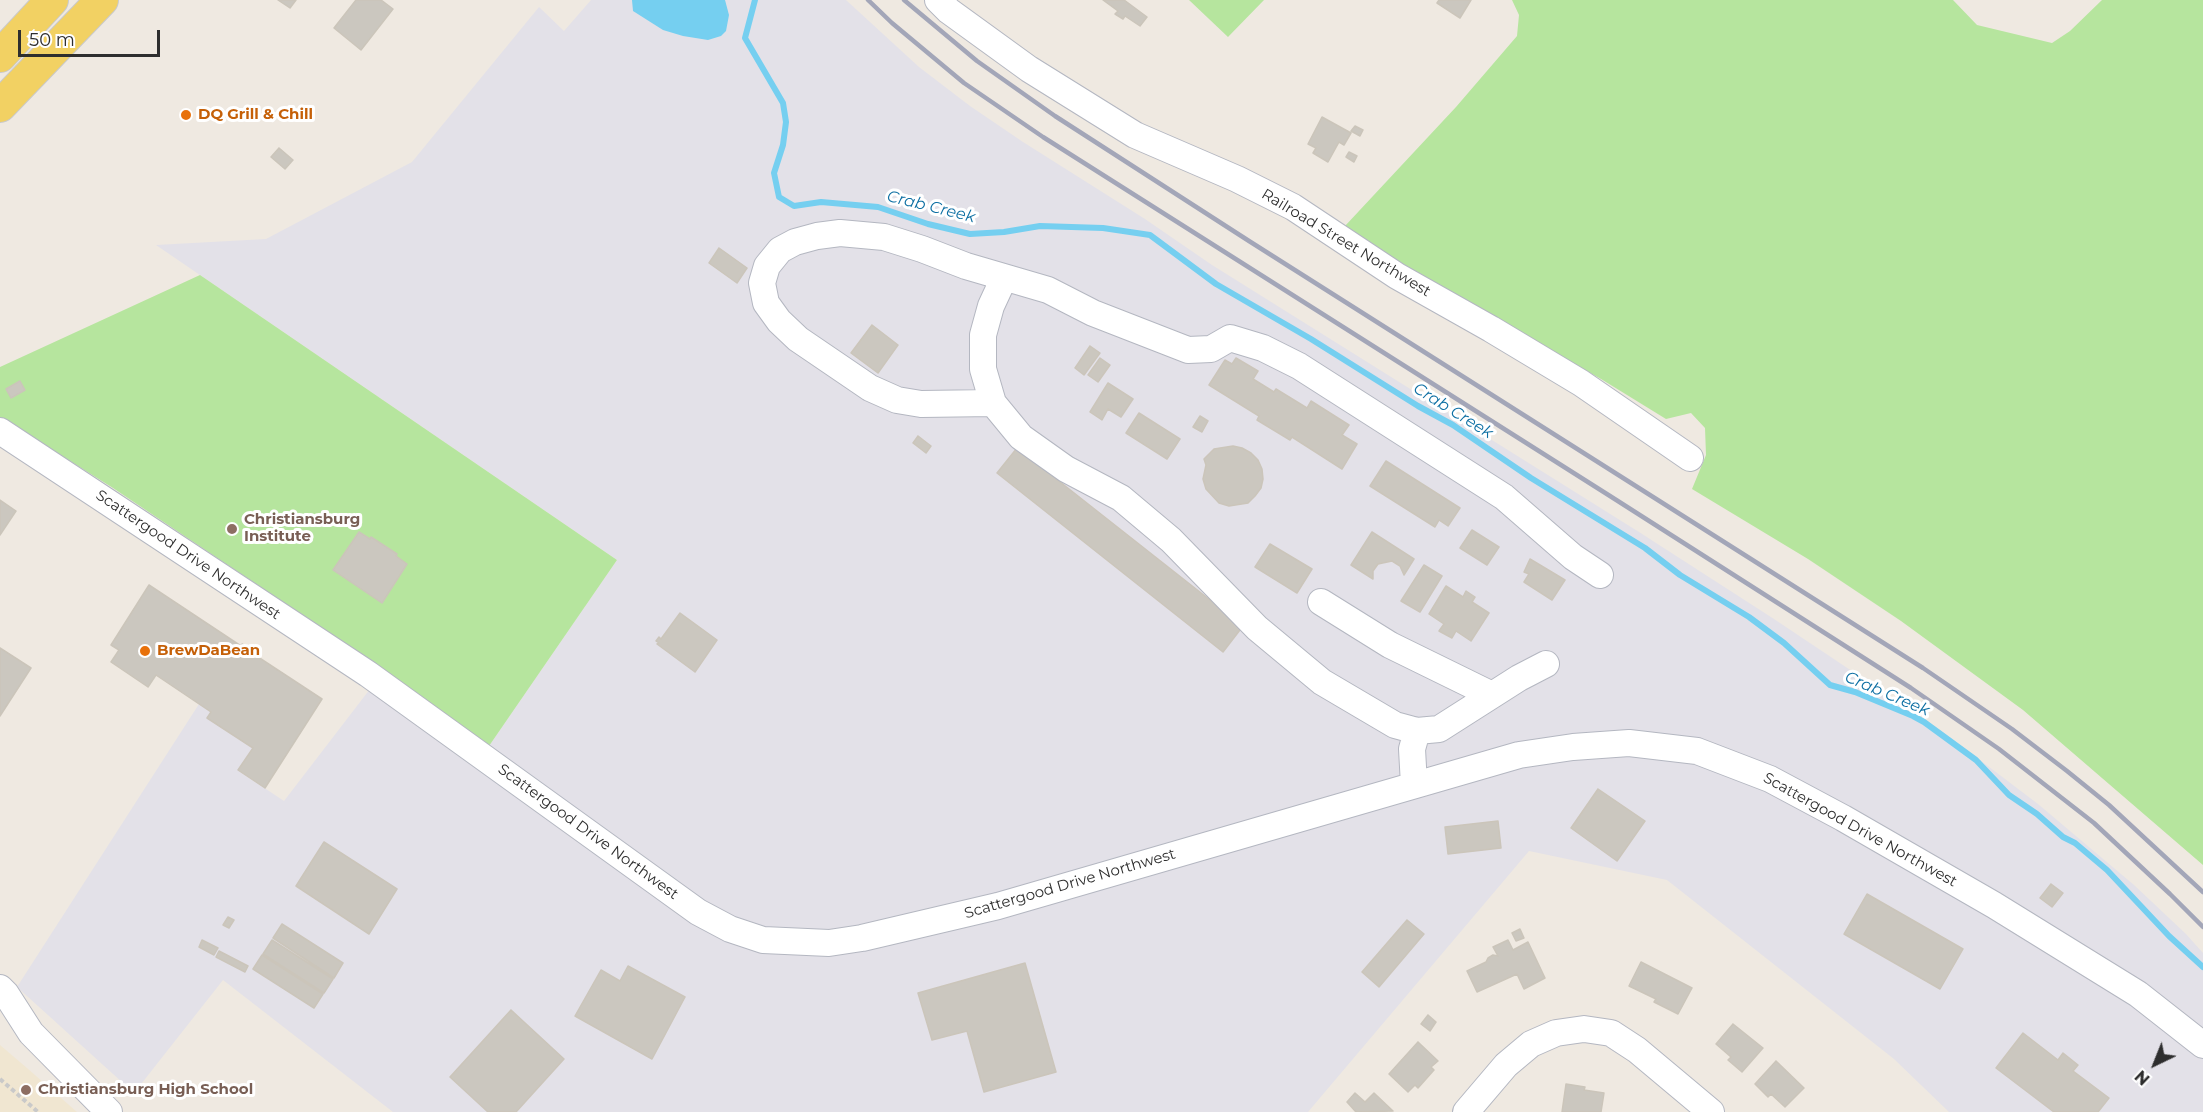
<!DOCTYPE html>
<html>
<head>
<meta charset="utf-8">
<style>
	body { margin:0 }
	#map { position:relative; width:2203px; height:1112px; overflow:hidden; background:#efe9e1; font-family:Montserrat,sans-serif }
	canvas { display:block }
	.north { position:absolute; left:2125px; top:1034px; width:60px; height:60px; -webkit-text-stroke:4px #fff; paint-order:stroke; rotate:223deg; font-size:16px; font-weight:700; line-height:24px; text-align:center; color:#2e2e2e }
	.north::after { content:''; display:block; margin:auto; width:21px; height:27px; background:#2e2e2e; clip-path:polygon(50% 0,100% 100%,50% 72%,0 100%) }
	.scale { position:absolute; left:18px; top:30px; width:142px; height:27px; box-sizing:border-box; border:3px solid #2e2e2e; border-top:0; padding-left:8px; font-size:18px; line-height:21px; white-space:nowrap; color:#2e2e2e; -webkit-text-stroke:4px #fff; paint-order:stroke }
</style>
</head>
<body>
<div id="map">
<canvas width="2203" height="1112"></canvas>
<div class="north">N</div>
<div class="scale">50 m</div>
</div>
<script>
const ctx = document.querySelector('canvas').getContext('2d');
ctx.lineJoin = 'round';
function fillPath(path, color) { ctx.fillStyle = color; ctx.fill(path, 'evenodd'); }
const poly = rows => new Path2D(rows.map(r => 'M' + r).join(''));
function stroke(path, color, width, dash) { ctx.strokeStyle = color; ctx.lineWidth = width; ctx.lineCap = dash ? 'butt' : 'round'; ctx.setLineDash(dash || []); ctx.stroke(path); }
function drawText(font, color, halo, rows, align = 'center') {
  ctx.font = font + ' Montserrat,sans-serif'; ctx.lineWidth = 6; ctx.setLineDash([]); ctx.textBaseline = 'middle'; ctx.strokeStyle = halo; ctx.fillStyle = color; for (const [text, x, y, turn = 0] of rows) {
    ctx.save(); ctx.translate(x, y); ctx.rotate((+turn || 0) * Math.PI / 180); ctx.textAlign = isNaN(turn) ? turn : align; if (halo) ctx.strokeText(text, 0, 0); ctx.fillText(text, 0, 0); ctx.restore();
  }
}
fillPath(poly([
	[591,0,846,0,919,67,970,106,1023,142,1145,219,1212,265,1639,532,1774,619,1943,732,2038,804,2134,885,2186,934,2203,953,2203,1112,1949,1112,1894,1059,1667,880,1529,851,1308,1112,393,1112,223,980,134,1093,17,987,199,704,211,712,207,718,253,748,239,771,284,801,370,689,489,746,617,560,156,245,266,239,412,162,539,7,564,31]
]), '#e3e1e8');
fillPath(poly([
	[0,1045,27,1068,77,1112,0,1112]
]), '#f0e6d1');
fillPath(poly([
	[1189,0,1264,0,1228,37],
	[1512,0,1953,0,1977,25,2052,43,2070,31,2102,0,2203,0,2203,865,2023,710,1901,621,1808,559,1692,489,1706,455,1705,428,1691,413,1666,419,1601,379,1463,301,1382,251,1345,226,1456,107,1517,36,1519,15],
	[200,275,617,560,489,746,396,678,113,488,0,417,0,367]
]), '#b6e59e');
fillPath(poly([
	[632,0,725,0,729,15,726,31,721,36,708,40,683,36,663,30,633,11]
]), '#75cff0');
stroke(poly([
	[755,0,745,38,783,103,786,122,783,145,774,173,779,197,794,206,821,202,878,207,928,224,970,234,1004,232,1040,226,1103,228,1150,235,1216,284,1311,339,1418,406,1453,425,1531,478,1645,548,1680,575,1749,617,1784,643,1830,685,1855,692,1913,716,1924,722,1976,760,2009,795,2037,814,2063,837,2075,843,2107,870,2169,936,2203,967]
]), '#75cff0', 6);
const building = poly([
	[278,0,296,0,290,8,278,0],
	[356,0,381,0,393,9,361,50,334,28,356,0],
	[1103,0,1124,0,1147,17,1140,26,1125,16,1123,19,1115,14,1118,11,1103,0],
	[1439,0,1471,0,1460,18,1437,3,1439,0],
	[1322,117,1351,133,1344,145,1339,142,1328,162,1313,153,1316,148,1308,144,1322,117],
	[1355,126,1363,130,1360,136,1351,131,1355,126],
	[279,148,293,160,285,169,271,157,279,148],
	[1349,152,1357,156,1354,162,1346,157,1349,152],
	[719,248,747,268,737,283,709,263,719,248],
	[872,325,898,345,878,373,851,353,872,325],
	[1090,346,1100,353,1084,375,1075,368,1090,346],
	[1100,358,1110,365,1098,382,1088,375,1100,358],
	[1236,358,1258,371,1253,379,1274,392,1276,389,1307,408,1311,401,1349,425,1342,435,1357,444,1342,469,1292,437,1290,440,1257,420,1259,416,1209,385,1225,360,1232,364,1236,358],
	[20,381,25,390,11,398,6,389,20,381],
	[1108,383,1133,399,1121,417,1108,409,1102,420,1090,412,1108,383],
	[1139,413,1180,439,1167,459,1126,433,1139,413],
	[1200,416,1208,421,1202,432,1193,427,1200,416],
	[918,436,931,446,926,453,913,443,918,436],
	[1233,446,1242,448,1251,453,1258,460,1262,469,1263,479,1261,488,1255,496,1248,503,1229,506,1219,503,1206,489,1203,479,1206,465,1204,459,1214,449,1233,446],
	[1017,448,1243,626,1223,652,997,473,1017,448],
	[1386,461,1460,508,1448,526,1439,520,1435,527,1370,486,1386,461],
	[0,500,16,511,0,535,0,500],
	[1472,530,1499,547,1487,565,1460,548,1472,530],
	[359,532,370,539,371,537,397,554,396,556,407,564,382,603,333,570,359,532],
	[1372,532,1414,559,1404,575,1400,566,1392,561,1378,564,1373,571,1373,579,1351,565,1372,532],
	[1270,544,1312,569,1297,593,1255,567,1270,544],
	[1530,559,1565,580,1552,600,1524,582,1529,574,1524,572,1530,559],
	[1424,565,1442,576,1420,612,1401,601,1424,565],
	[149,585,241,646,242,644,259,655,258,657,322,699,265,788,238,770,253,748,207,718,211,712,156,675,148,687,111,662,119,650,111,645,149,585],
	[1446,586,1463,597,1466,591,1475,597,1472,602,1489,613,1471,641,1456,631,1452,638,1439,631,1444,624,1429,614,1446,586],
	[680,613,717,640,695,672,657,644,659,643,656,641,659,637,661,639,680,613],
	[0,648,31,668,0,716,0,648],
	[1598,789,1645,821,1617,861,1571,828,1598,789],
	[1498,821,1501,848,1448,854,1445,827,1498,821],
	[324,842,397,889,369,934,296,886,324,842],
	[2051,884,2063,893,2052,907,2040,898,2051,884],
	[1867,894,1963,949,1940,989,1844,934,1867,894],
	[228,917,234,920,229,928,223,925,228,917],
	[1407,920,1424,934,1379,987,1362,972,1407,920],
	[282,924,343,963,334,978,273,938,282,924],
	[1520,929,1524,938,1516,941,1512,933,1520,929],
	[202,940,218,948,214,955,199,947,202,940],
	[272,940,333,979,324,993,263,954,272,940],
	[1508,940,1513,950,1528,942,1545,978,1524,989,1517,974,1477,992,1467,971,1486,962,1488,958,1493,955,1498,956,1493,947,1508,940],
	[219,951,248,966,245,972,216,957,219,951],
	[262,955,323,994,314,1008,253,969,262,955],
	[1641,962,1692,988,1678,1014,1654,1002,1656,999,1629,986,1641,962],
	[1025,963,1056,1072,984,1092,967,1031,932,1040,918,993,1025,963],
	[628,966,685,997,652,1059,575,1016,601,970,620,981,628,966],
	[511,1010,564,1059,516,1112,488,1112,450,1077,511,1010],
	[1428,1015,1436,1022,1430,1031,1421,1024,1428,1015],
	[1733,1024,1763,1048,1742,1072,1728,1060,1731,1057,1716,1044,1733,1024],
	[2023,1033,2058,1060,2063,1053,2078,1065,2073,1071,2109,1098,2098,1112,2054,1112,1996,1068,2023,1033],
	[1418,1042,1438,1061,1431,1067,1434,1070,1418,1088,1415,1085,1408,1092,1389,1074,1418,1042],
	[1776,1061,1804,1088,1785,1107,1771,1094,1768,1097,1755,1084,1776,1061],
	[1566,1084,1585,1087,1584,1090,1604,1093,1601,1112,1562,1112,1566,1084],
	[1355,1093,1365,1102,1374,1093,1393,1111,1356,1112,1347,1102,1355,1093]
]);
fillPath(building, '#cbc7bf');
stroke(building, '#cbc5ba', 1.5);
const minor = poly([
	[938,0,949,11,1029,69,1135,135,1237,179,1293,207,1397,276,1491,329,1581,383,1690,458],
	[1004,278,991,306,983,335,983,369,993,403,1021,437,1066,469,1121,498,1171,540,1257,628,1322,682,1395,725,1417,731],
	[993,403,921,404,897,400,870,388,798,339,779,321,766,303,762,283,767,266,780,250,795,242,817,236,840,233,884,237,922,249,966,266,1048,290,1093,313,1188,350,1211,349,1230,338,1263,348,1299,366,1504,497,1573,557,1600,575],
	[0,431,368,674,698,912,730,929,763,940,829,943,862,938,998,906,1519,755,1573,747,1629,743,1697,751,1770,779,1843,818,1994,905,2138,994,2203,1045],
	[1321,602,1390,645,1492,695],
	[1414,785,1412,749,1417,731,1439,729,1519,678,1546,664],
	[0,988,6,994,31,1033,109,1112],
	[1466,1112,1506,1065,1531,1044,1556,1033,1584,1029,1611,1033,1637,1050,1711,1112]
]);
const major = poly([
	[0,56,52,0],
	[0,106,102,0]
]);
stroke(minor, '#b4b7c1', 28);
stroke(major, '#c9c9c9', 34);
stroke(poly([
	[0,1079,38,1112]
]), '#c9c9c9', 4, [4.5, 3]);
stroke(minor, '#fff', 26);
stroke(major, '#f2d163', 32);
stroke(poly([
	[868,0,892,23,964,83,1043,137,1610,496,1911,688,1999,749,2094,823,2170,894,2203,927],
	[904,0,977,61,1055,116,1249,241,1923,668,2012,729,2067,771,2109,805,2203,892]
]), '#a3a6b8', 4.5);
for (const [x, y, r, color] of [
	[186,115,6,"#e8710a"],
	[232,529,6,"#8d6e63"],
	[145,651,6,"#e8710a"],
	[26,1090,6,"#8d6e63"]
]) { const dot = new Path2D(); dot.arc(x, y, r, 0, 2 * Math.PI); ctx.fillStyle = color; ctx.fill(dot); stroke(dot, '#fff', 2); }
drawText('bold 15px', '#c56008', '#fff', [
	["DQ Grill & Chill",198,115],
	["BrewDaBean",157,651]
], 'left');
drawText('15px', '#2e2e2e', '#fff', [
	["Railroad Street Northwest",1346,243,31],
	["Scattergood Drive Northwest",188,555,34],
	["Scattergood Drive Northwest",1860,830,29],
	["Scattergood Drive Northwest",588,832,36],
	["Scattergood Drive Northwest",1070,884,-16]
]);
drawText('bold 15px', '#785e54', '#fff', [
	["Christiansburg",244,520],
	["Institute",244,537],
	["Christiansburg High School",38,1090]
], 'left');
drawText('italic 16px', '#0d6fa3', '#fff', [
	["Crab Creek",931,207,14],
	["Crab Creek",1453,411,32],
	["Crab Creek",1887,694,23]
]);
</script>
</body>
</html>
